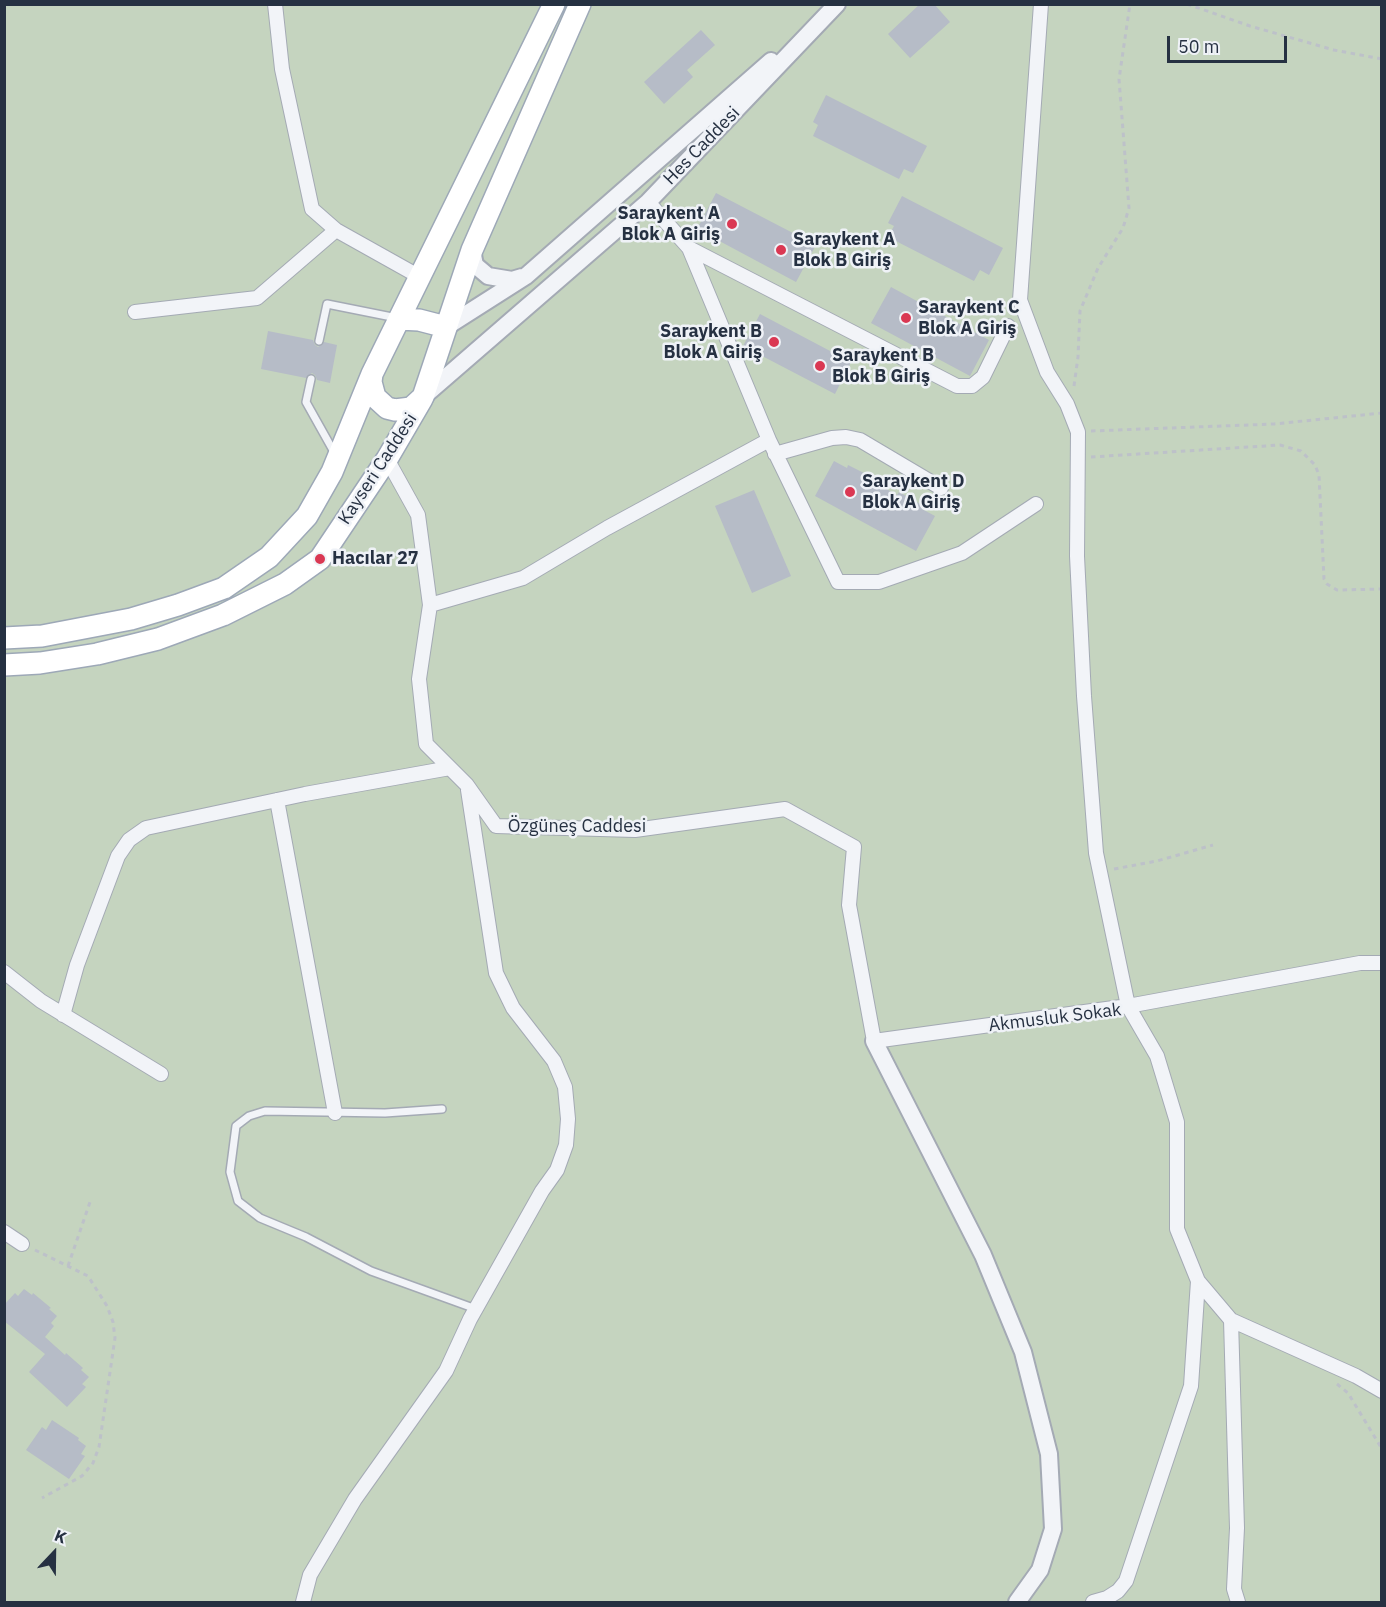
<!DOCTYPE html>
<html>
<head>
<meta charset="utf-8">
<style>
	body { margin:0 }
	#map { position:relative; width:1386px; height:1607px; overflow:hidden; background:#dfe3ea; font-family:"IBM Plex Sans",sans-serif }
	canvas { display:block }
	.frame { position:absolute; inset:0; border:6px solid #263142; pointer-events:none }
	.north { position:absolute; left:24px; top:1523px; width:60px; height:60px; -webkit-text-stroke:4px #eff2f7; paint-order:stroke; rotate:22deg; font-size:16px; font-weight:700; line-height:24px; text-align:center; color:#263142 }
	.north::after { content:''; display:block; margin:auto; width:21px; height:27px; background:#263142; clip-path:polygon(50% 0,100% 100%,50% 72%,0 100%) }
	.scale { position:absolute; left:1167px; top:36px; width:120px; height:27px; box-sizing:border-box; border:3px solid #263142; border-top:0; padding-left:8px; font-size:18px; line-height:21px; white-space:nowrap; color:#263142; -webkit-text-stroke:4px #eff2f7; paint-order:stroke }
</style>
</head>
<body>
<div id="map">
<canvas width="1386" height="1607"></canvas>
<div class="frame"></div>
<div class="north">K</div>
<div class="scale">50 m</div>
</div>
<script>
const ctx = document.querySelector('canvas').getContext('2d');
ctx.lineJoin = 'round';
function fillPath(path, color) { ctx.fillStyle = color; ctx.fill(path, 'evenodd'); }
const poly = rows => new Path2D(rows.map(r => 'M' + r).join(''));
function stroke(path, color, width, dash) { ctx.strokeStyle = color; ctx.lineWidth = width; ctx.lineCap = dash ? 'butt' : 'round'; ctx.setLineDash(dash || []); ctx.stroke(path); }
function drawText(font, color, halo, rows, align = 'center') {
  ctx.font = font + ' "IBM Plex Sans",sans-serif'; ctx.lineWidth = 5; ctx.setLineDash([]); ctx.textBaseline = 'middle'; ctx.strokeStyle = halo; ctx.fillStyle = color; for (const [text, x, y, turn = 0] of rows) {
    ctx.save(); ctx.translate(x, y); ctx.rotate((+turn || 0) * Math.PI / 180); ctx.textAlign = isNaN(turn) ? turn : align; if (halo) ctx.strokeText(text, 0, 0); ctx.fillText(text, 0, 0); ctx.restore();
  }
}
fillPath(poly([
	[5,5,1381,5,1381,1602,5,1602]
]), '#c5d4bf');
fillPath(poly([
	[920,4,934,4,950,22,910,58,888,34],
	[701,30,715,45,687,70,693,77,664,104,644,82],
	[826,95,927,146,913,173,904,169,899,179,813,136,818,125,813,122],
	[716,193,816,245,796,282,697,229],
	[902,196,1003,248,989,275,980,270,974,281,888,237,894,226,888,223],
	[891,287,989,340,970,376,871,323],
	[760,314,851,362,835,394,743,346],
	[268,331,313,340,315,345,318,347,324,342,337,345,330,383,317,380,315,375,312,373,306,378,261,369],
	[834,461,847,468,848,465,874,478,872,482,885,488,897,495,899,492,924,506,922,509,935,516,916,551,815,496],
	[754,490,791,576,752,593,715,506],
	[24,1289,32,1295,33,1293,51,1308,49,1309,57,1316,51,1323,54,1326,45,1337,65,1355,66,1353,83,1368,81,1370,89,1377,82,1384,86,1387,67,1407,29,1372,45,1354,4,1321,4,1305,15,1293,18,1296],
	[52,1420,79,1438,78,1440,86,1446,81,1454,85,1456,69,1479,26,1450,42,1427,46,1430]
]), '#b6bcc7');
const service = poly([
	[319,341,327,304,397,318],
	[311,379,306,402,334,452],
	[442,1109,385,1113,265,1111,249,1116,236,1126,230,1172,238,1201,260,1218,306,1237,371,1271,476,1309]
]);
const minor = poly([
	[275,4,282,69,312,209,336,230,420,277],
	[1041,4,1020,300,1047,372,1067,404,1078,432,1077,556,1084,696,1096,853,1128,1006,1360,963,1382,963],
	[689,248,957,386,972,386,983,377,1008,326],
	[135,312,257,298,336,230],
	[769,440,838,582,879,582,962,553,1036,504],
	[775,454,832,438,846,437,860,440,941,488],
	[387,459,418,515,430,605,419,679,426,744,467,785,496,826,635,830,785,809,854,847,849,905,874,1041,1128,1006,1157,1056,1177,1122,1177,1229,1198,1281,1231,1320,1356,1376,1382,1391],
	[430,605,523,578,607,528,769,440,689,248,648,202],
	[277,800,335,1113],
	[4,972,41,1001,161,1074],
	[63,1015,77,965,118,856,129,840,146,828,305,794,450,768],
	[4,1232,22,1244],
	[1231,1320,1237,1528,1234,1589,1238,1602],
	[303,1602,310,1575,355,1499,446,1371,470,1319,542,1191,557,1170,566,1145,568,1119,565,1087,554,1061,513,1008,496,973,468,790],
	[1093,1602,1107,1598,1118,1591,1126,1581,1191,1386,1198,1281]
]);
const tertiary = poly([
	[472,250,475,265,488,276,512,280,522,277],
	[446,327,526,276,771,61],
	[423,397,648,202,837,4],
	[874,1041,983,1255,1023,1352,1049,1454,1053,1529,1040,1570,1017,1602]
]);
const primary = poly([
	[554,4,372,374,371,382,375,397,387,408,395,410,411,408,423,397,472,250,580,4],
	[399,319,419,320,446,327],
	[4,638,42,636,131,619,178,605,224,588,269,557,307,516,332,472,372,374],
	[4,665,40,663,97,654,158,639,223,615,285,584,320,559,387,459,422,399]
]);
stroke(service, '#a4aab4', 10);
stroke(minor, '#a4aab4', 16);
stroke(tertiary, '#a4aab4', 20);
stroke(primary, '#9da8b7', 24);
stroke(poly([
	[1187,4,1250,26,1334,50,1382,59],
	[1074,386,1078,357,1080,311,1098,268,1123,228,1129,208,1119,79,1130,4],
	[1091,431,1274,424,1382,413],
	[1091,457,1280,445,1301,451,1315,465,1319,475,1324,579,1327,584,1337,590,1382,589],
	[1114,869,1157,861,1213,845],
	[35,1250,88,1276,107,1306,113,1322,115,1338,99,1447,93,1463,82,1476,42,1498],
	[68,1266,90,1202],
	[1337,1384,1348,1393,1382,1449]
]), '#bdc1c9', 3, [4.5, 4.5]);
stroke(service, '#f2f4f8', 7);
stroke(minor, '#f2f4f8', 14);
stroke(tertiary, '#f2f4f8', 16);
stroke(primary, '#fff', 21);
for (const [x, y, r, color] of [
	[732,224,6,"#da3853"],
	[781,250,6,"#da3853"],
	[906,318,6,"#da3853"],
	[774,342,6,"#da3853"],
	[820,366,6,"#da3853"],
	[850,492,6,"#da3853"],
	[320,559,6,"#da3853"]
]) { const dot = new Path2D(); dot.arc(x, y, r, 0, 2 * Math.PI); ctx.fillStyle = color; ctx.fill(dot); stroke(dot, '#eff2f7', 2); }
drawText('18px', '#263142', '#eff2f7', [
	["Hes Caddesi",702,146,-46],
	["Kayseri Caddesi",378,469,-57],
	["Özgüneş Caddesi",577,827],
	["Akmusluk Sokak",1055,1018,-7]
]);
drawText('bold 18px', '#263142', '#eff2f7', [
	["Saraykent A",720,214,"right"],
	["Blok A Giriş",720,235,"right"],
	["Saraykent A",793,240],
	["Blok B Giriş",793,261],
	["Saraykent C",918,308],
	["Blok A Giriş",918,329],
	["Saraykent B",762,332,"right"],
	["Blok A Giriş",762,353,"right"],
	["Saraykent B",832,356],
	["Blok B Giriş",832,377],
	["Saraykent D",862,482],
	["Blok A Giriş",862,503],
	["Hacılar 27",332,559]
], 'left');
</script>
</body>
</html>
